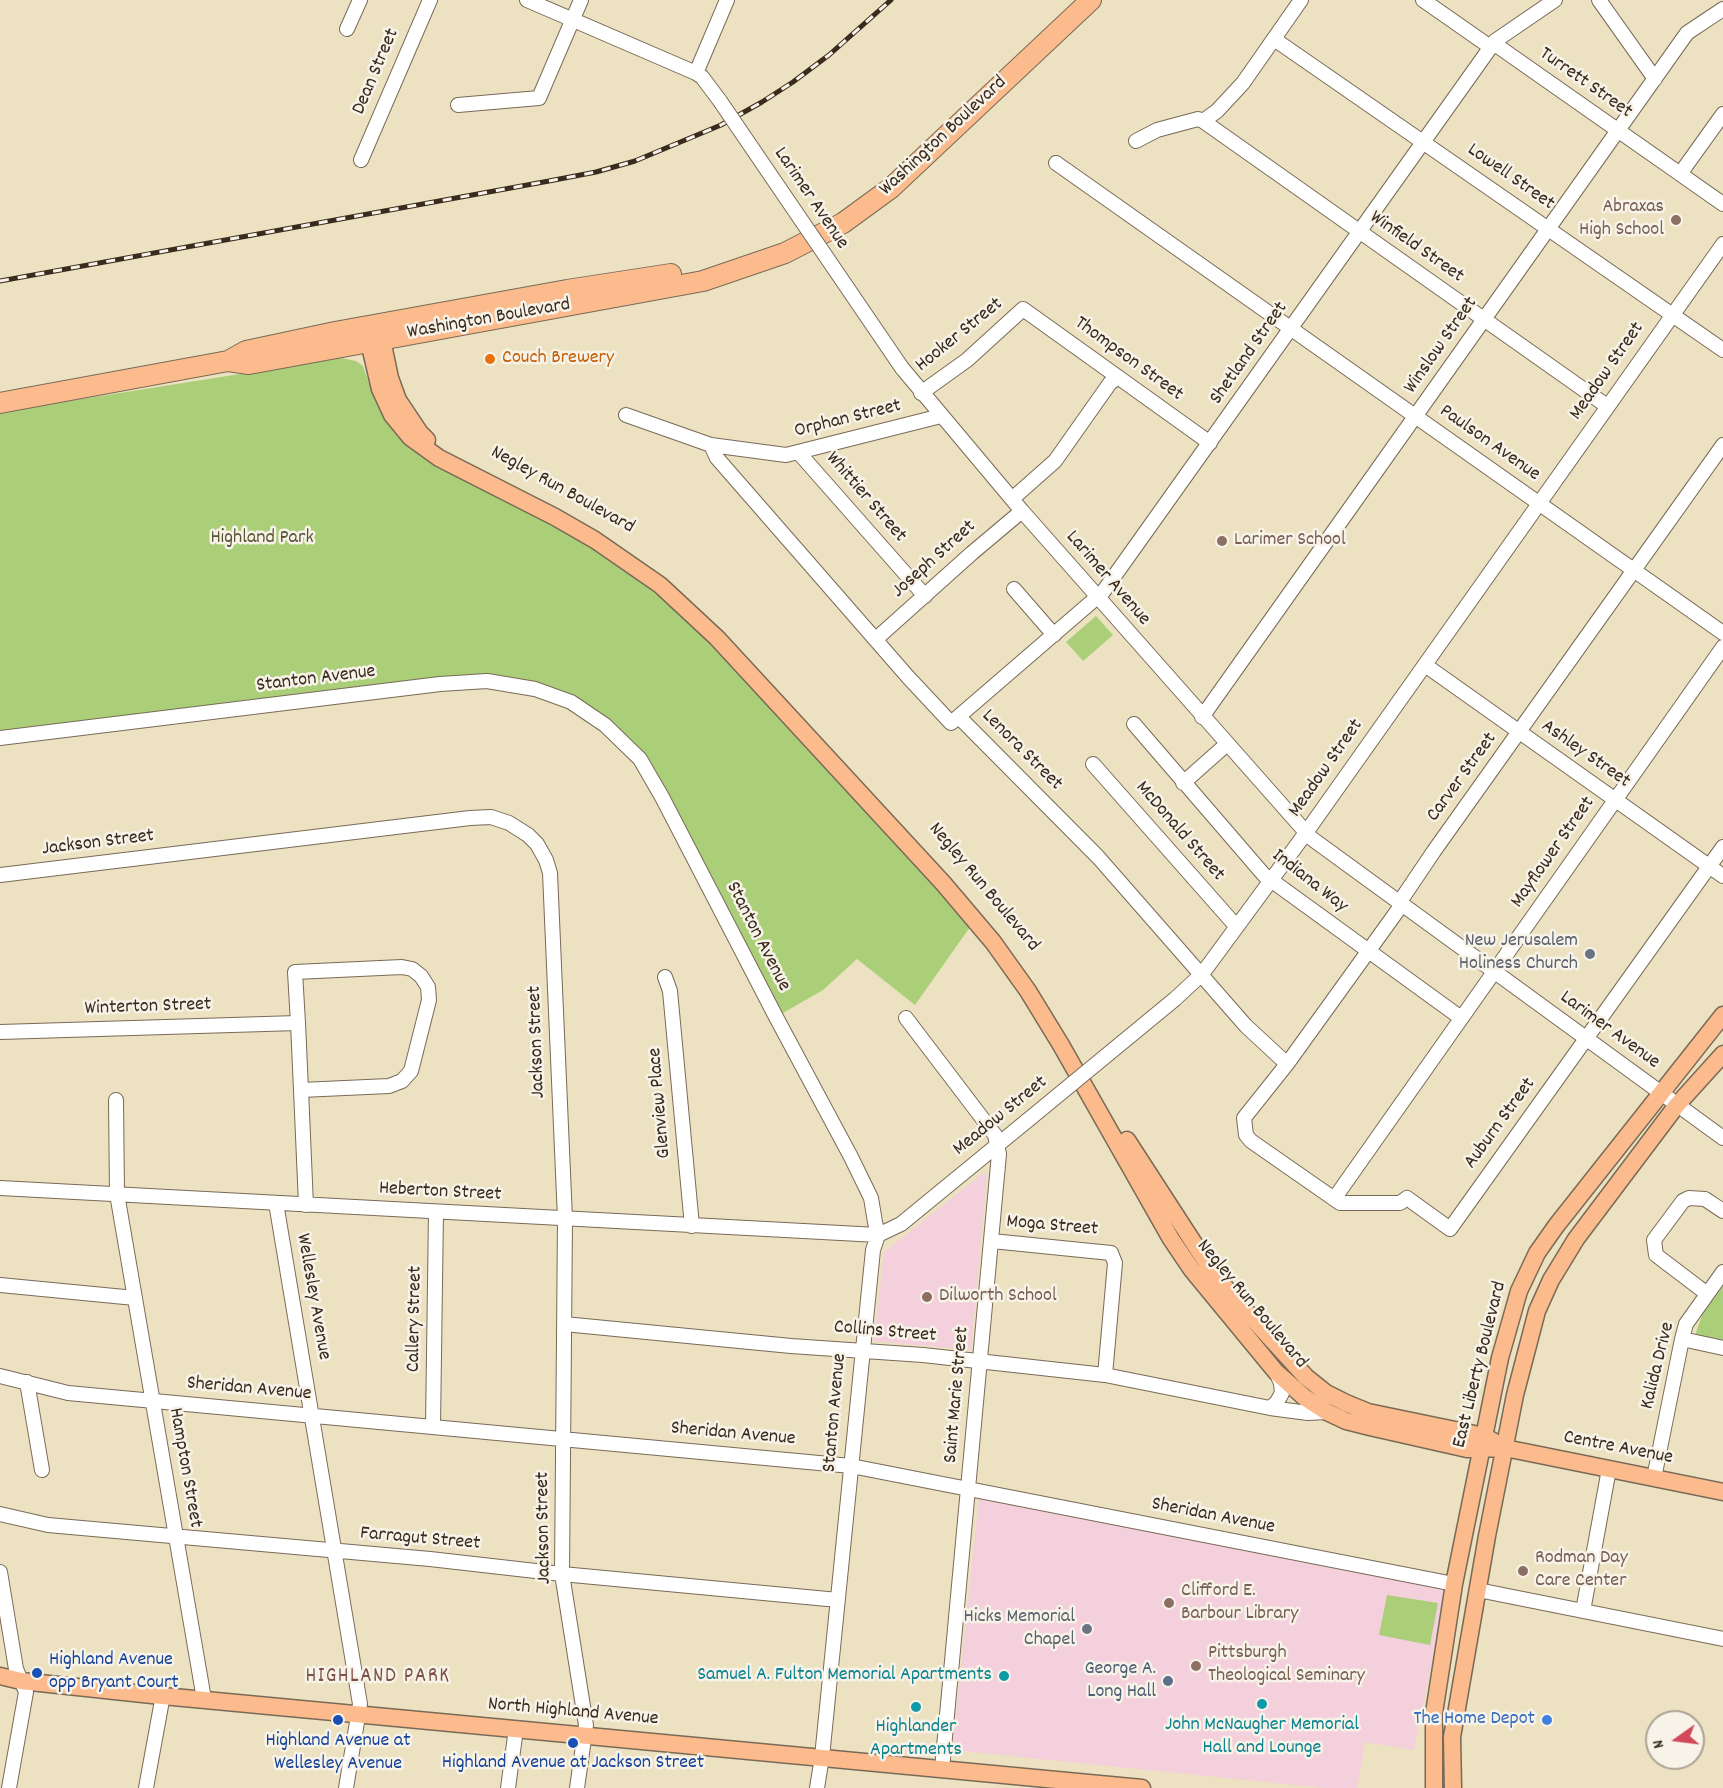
<!DOCTYPE html>
<html>
<head>
<meta charset="utf-8">
<style>
	body { margin:0 }
	#map { position:relative; width:1723px; height:1788px; overflow:hidden; background:#ece1c0; font-family:Dekko,sans-serif }
	canvas { display:block }
	.north { position:absolute; left:1645px; top:1710px; width:60px; height:60px; box-sizing:border-box; background:#f7f3e8; border:2px solid #aca397; border-radius:50%; rotate:256deg; font-size:16px; font-weight:700; line-height:24px; text-align:center; color:#3b2a1e }
	.north::after { content:''; display:block; margin:auto; width:21px; height:27px; background:#d1495b; clip-path:polygon(50% 0,100% 100%,50% 72%,0 100%) }
</style>
</head>
<body>
<div id="map">
<canvas width="1723" height="1788"></canvas>
<div class="north">N</div>
</div>
<script>
const ctx = document.querySelector('canvas').getContext('2d');
ctx.lineJoin = 'round';
function fillPath(path, color) { ctx.fillStyle = color; ctx.fill(path, 'evenodd'); }
const poly = rows => new Path2D(rows.map(r => 'M' + r).join(''));
function stroke(path, color, width, dash) { ctx.strokeStyle = color; ctx.lineWidth = width; ctx.lineCap = dash ? 'butt' : 'round'; ctx.setLineDash(dash || []); ctx.stroke(path); }
function drawText(font, color, halo, rows, align = 'center') {
  ctx.font = font + ' Dekko,sans-serif'; ctx.lineWidth = 5; ctx.setLineDash([]); ctx.textBaseline = 'middle'; ctx.strokeStyle = halo; ctx.fillStyle = color; for (const [text, x, y, turn = 0] of rows) {
    ctx.save(); ctx.translate(x, y); ctx.rotate((+turn || 0) * Math.PI / 180); ctx.textAlign = isNaN(turn) ? turn : align; if (halo) ctx.strokeText(text, 0, 0); ctx.fillText(text, 0, 0); ctx.restore();
  }
}
fillPath(poly([
	[982,1174,987,1174,971,1350,874,1341,884,1252],
	[979,1499,1446,1590,1414,1750,1365,1742,1357,1788,1324,1788,952,1750]
]), '#f4cfdc');
fillPath(poly([
	[341,358,356,361,363,366,375,401,385,420,397,436,419,455,435,466,551,524,591,547,640,581,683,616,711,643,937,888,970,927,915,1005,857,959,823,990,776,1017,662,797,605,725,535,689,487,681,0,738,0,414,63,402],
	[1096,616,1113,635,1083,661,1066,642],
	[1723,1278,1723,1341,1695,1335,1705,1307],
	[1387,1595,1438,1603,1430,1645,1379,1635]
]), '#abcf79');
const minor = poly([
	[527,0,696,73,702,77,720,101],
	[1423,0,1486,44,1499,47,1723,204],
	[1599,0,1655,79],
	[347,29,360,0],
	[1274,39,1723,350],
	[696,73,727,0],
	[458,105,539,98,581,0],
	[1203,121,1607,406],
	[1136,141,1157,130,1198,119,1203,121,1217,111,1243,83,1301,0],
	[361,160,430,0],
	[1056,163,1723,633],
	[1680,174,1723,114],
	[902,368,1022,511,1311,838,1723,1138],
	[921,393,967,360,1023,309,1210,443],
	[626,415,711,445,786,455,941,416],
	[711,445,717,458,908,677,951,723,1103,592,1495,41,1555,0],
	[1723,445,1434,851,1403,897,1398,910,1287,1064,1244,1118,1246,1135,1251,1141,1340,1203,1400,1203,1407,1198,1450,1229,1723,847],
	[799,453,925,596],
	[1012,499,1055,461,1110,383,1118,377],
	[1014,589,1054,635],
	[876,639,972,553,1022,511],
	[1425,665,1723,876],
	[959,717,1098,857,1246,1026,1287,1064],
	[1202,717,1687,33,1723,9],
	[1134,724,1264,875,1461,1018],
	[0,738,440,684,487,681,535,689,571,702,605,725,640,759,662,797,776,1017,851,1157,871,1198,875,1222,878,1235,873,1250,822,1757,817,1788],
	[1093,764,1236,926],
	[1183,783,1227,744],
	[0,875,470,818,491,817,509,823,528,835,537,844,546,860,550,873,565,1219,562,1574,586,1725,577,1788],
	[665,977,670,991,692,1226],
	[1175,999,1202,974,1305,834,1723,244],
	[906,1018,995,1135,999,1154,942,1769],
	[0,1032,298,1023],
	[301,1090,389,1086,402,1081,411,1071,429,1000,428,987,421,976,412,969,402,967,295,972,298,1023,301,1090,306,1205],
	[116,1100,117,1194,204,1699],
	[0,1188,878,1235,901,1224,1028,1120],
	[1334,1199,1723,647],
	[276,1203,360,1704,346,1788],
	[992,1241,1111,1253,1115,1263,1105,1375],
	[0,1285,135,1298],
	[1706,1293,1656,1255,1654,1240,1683,1201,1689,1198,1705,1199,1723,1211],
	[564,1324,791,1346,923,1355,1105,1375,1270,1408,1308,1413,1327,1412],
	[1682,1339,1723,1348],
	[0,1376,68,1393,851,1466,1454,1584],
	[27,1382,42,1470],
	[1270,1408,1277,1402,1282,1393,1281,1383,1276,1372],
	[433,1426,436,1212],
	[1654,1478,1682,1339,1686,1324,1723,1272],
	[0,1514,48,1525,430,1559,562,1574,838,1600],
	[0,1572,16,1669,26,1692,9,1788],
	[1478,1590,1723,1639],
	[1583,1611,1609,1469],
	[146,1788,163,1695],
	[508,1788,516,1729]
]);
const major = poly([
	[376,330,382,340,390,378,398,400,420,433,427,440],
	[371,332,369,342,380,389,392,415,410,437,439,458,555,517,595,540,660,585,717,638,943,883,993,942,1028,991,1061,1045,1171,1239,1192,1270,1276,1372,1304,1397,1327,1412,1346,1421,1370,1427,1467,1449,1505,1448,1723,1492],
	[1127,1140,1208,1265,1232,1296,1306,1377,1326,1393,1346,1403,1368,1412,1484,1436,1505,1448],
	[0,1676,21,1681,152,1695,1142,1788],
	[1434,1788,1434,1713,1454,1584,1500,1358,1519,1291,1537,1253,1556,1226,1723,1015],
	[1453,1788,1452,1737,1487,1536,1515,1395,1537,1311,1551,1280,1576,1239,1677,1105,1723,1054]
]);
const highway = poly([
	[228,361,249,364,703,281,785,253,843,223,891,188,1091,0],
	[0,403,228,361,246,351,335,332,567,290,671,274]
]);
stroke(minor, '#796a57', 16);
stroke(major, '#796a57', 19);
stroke(highway, '#796a57', 22);
stroke(minor, '#fff', 14);
stroke(major, '#fbbb8d', 16);
stroke(highway, '#fbbb8d', 20);
const rail = poly([
	[0,281,549,181,596,172,635,161,721,125,762,102,793,82,829,55,891,0]
]);
stroke(rail, '#3b2a1e', 5);
stroke(rail, '#f7f3e8', 3, [9]);
const minorBridge = poly([
	[720,101,902,368],
	[1028,1120,1175,999]
]);
stroke(minorBridge, '#796a57', 16, []);
stroke(minorBridge, '#fff', 14);
for (const [x, y, r, color] of [
	[1676,220,6,"#8d6e63"],
	[490,359,6,"#e8710a"],
	[1222,541,6,"#8d6e63"],
	[1590,954,6,"#6b7280"],
	[927,1297,6,"#8d6e63"],
	[1523,1571,6,"#8d6e63"],
	[1169,1603,6,"#8d6e63"],
	[1087,1629,6,"#6b7280"],
	[1196,1666,6,"#8d6e63"],
	[37,1673,6,"#1a4fb4"],
	[1004,1676,6,"#0f9aa8"],
	[1168,1681,6,"#5c6f8a"],
	[1262,1704,6,"#0f9aa8"],
	[916,1707,6,"#0f9aa8"],
	[338,1720,6,"#1a4fb4"],
	[1547,1720,6,"#3f7fe0"],
	[573,1743,6,"#1a4fb4"]
]) { const dot = new Path2D(); dot.arc(x, y, r, 0, 2 * Math.PI); ctx.fillStyle = color; ctx.fill(dot); stroke(dot, '#f7f3e8', 2); }
drawText('20px', '#3b2a1e', '#f7f3e8', [
	["Dean Street",377,72,-67],
	["Turrett Street",1585,84,35],
	["Washington Boulevard",944,137,-43],
	["Lowell Street",1510,178,35],
	["Larimer Avenue",810,199,56],
	["Winfield Street",1416,248,35],
	["Washington Boulevard",489,320,-10],
	["Hooker Street",960,336,-39],
	["Winslow Street",1442,346,-55],
	["Shetland Street",1250,354,-55],
	["Thompson Street",1128,360,36],
	["Meadow Street",1608,372,-55],
	["Orphan Street",848,420,-14],
	["Paulson Avenue",1489,444,35],
	["Negley Run Boulevard",562,491,29],
	["Whittier Street",865,498,49],
	["Joseph Street",935,560,-42],
	["Larimer Avenue",1107,579,49],
	["Stanton Avenue",316,680,-7],
	["Lenora Street",1021,751,45],
	["Ashley Street",1585,755,35],
	["Meadow Street",1327,769,-55],
	["Carver Street",1463,778,-54],
	["McDonald Street",1179,832,49],
	["Jackson Street",98,844,-7],
	["Mayflower Street",1554,853,-55],
	["Indiana Way",1309,882,38],
	["Negley Run Boulevard",983,888,50],
	["Stanton Avenue",757,937,63],
	["Winterton Street",148,1008,-2],
	["Larimer Avenue",1609,1031,36],
	["Jackson Street",538,1042,-92],
	["Glenview Place",661,1103,-95],
	["Meadow Street",1001,1117,-39],
	["Auburn Street",1501,1124,-54],
	["Heberton Street",440,1193,3],
	["Moga Street",1052,1227,5],
	["Wellesley Avenue",312,1297,80],
	["Negley Run Boulevard",1251,1305,50],
	["Callery Street",416,1319,-89],
	["Collins Street",885,1333,5],
	["East Liberty Boulevard",1481,1365,-76],
	["Kalida Drive",1659,1366,-76],
	["Sheridan Avenue",249,1390,5],
	["Saint Marie Street",958,1395,-85],
	["Stanton Avenue",836,1413,-85],
	["Sheridan Avenue",733,1435,5],
	["Centre Avenue",1618,1449,11],
	["Hampton Street",184,1468,80],
	["Sheridan Avenue",1213,1517,11],
	["Jackson Street",545,1528,-91],
	["Farragut Street",420,1540,5],
	["North Highland Avenue",573,1713,5]
]);
drawText('20px', '#785e54', '#f7f3e8', [
	["Abraxas",1664,208,"right"],
	["High School",1664,231,"right"],
	["Larimer School",1234,541],
	["Dilworth School",939,1297],
	["Rodman Day",1535,1559],
	["Care Center",1535,1582],
	["Clifford E.",1181,1592],
	["Barbour Library",1181,1615],
	["Pittsburgh",1208,1654],
	["Theological Seminary",1208,1677]
], 'left');
drawText('20px', '#c56008', '#f7f3e8', [
	["Couch Brewery",502,359]
], 'left');
drawText('20px', '#575335', '#f7f3e8', [
	["Highland Park",262,539]
]);
drawText('20px', '#5b616d', '#f7f3e8', [
	["New Jerusalem",1578,942],
	["Holiness Church",1578,965],
	["Hicks Memorial",1075,1618],
	["Chapel",1075,1641]
], 'right');
drawText('20px', '#164399', '#f7f3e8', [
	["Highland Avenue",49,1661,"left"],
	["opp Bryant Court",49,1684,"left"],
	["Highland Avenue at",338,1742],
	["Wellesley Avenue",338,1765],
	["Highland Avenue at Jackson Street",573,1764]
]);
drawText('20px', '#4e5e75', '#f7f3e8', [
	["George A.",1156,1670],
	["Long Hall",1156,1693]
], 'right');
drawText('20px', '#0d838f', '#f7f3e8', [
	["Samuel A. Fulton Memorial Apartments",992,1676,"right"],
	["John McNaugher Memorial",1262,1726],
	["Hall and Lounge",1262,1749],
	["Highlander",916,1728],
	["Apartments",916,1751]
]);
drawText('20px', '#366cbe', '#f7f3e8', [
	["The Home Depot",1535,1720]
], 'right');
ctx.letterSpacing = '1.5px';
drawText('21px', '#7a5047', '#f7f3e8', [
	["HIGHLAND PARK",378,1678]
]);
ctx.letterSpacing = '0px';
</script>
</body>
</html>
